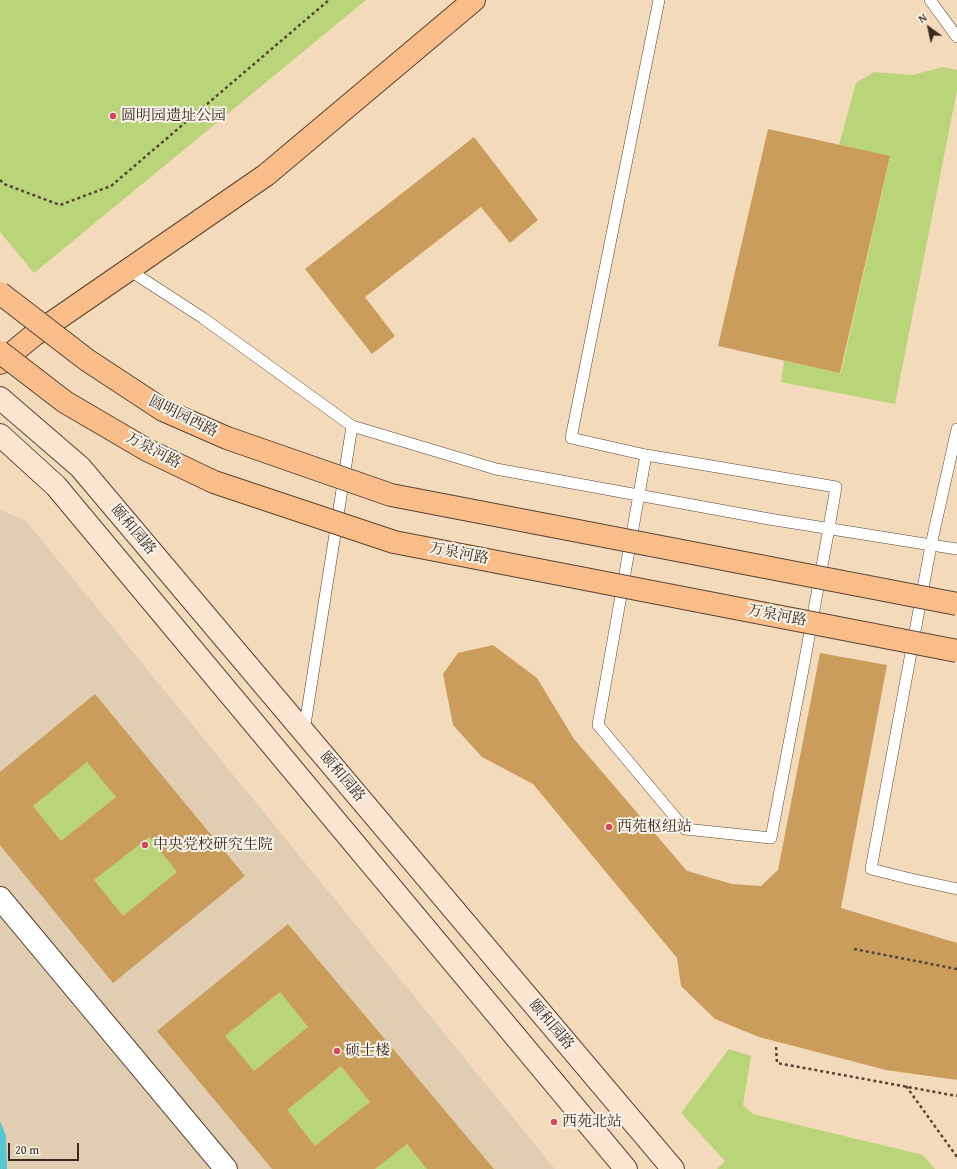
<!DOCTYPE html>
<html>
<head>
<meta charset="utf-8">
<style>
	body { margin:0 }
	#map { position:relative; width:957px; height:1169px; overflow:hidden; background:#f3daba; font-family:"Gentium Book Plus",serif }
	canvas { display:block }
	.north { position:absolute; left:909px; top:8px; width:40px; height:40px; -webkit-text-stroke:3px #f7f3e8; paint-order:stroke; rotate:327deg; font-size:11px; font-weight:700; line-height:16px; text-align:center; color:#3b2a1e }
	.north::after { content:''; display:block; margin:auto; width:14px; height:18px; background:#3b2a1e; clip-path:polygon(50% 0,100% 100%,50% 72%,0 100%) }
	.scale { position:absolute; left:8px; top:1143px; width:71px; height:18px; box-sizing:border-box; border:2px solid #3b2a1e; border-top:0; padding-left:5px; font-size:12px; line-height:14px; white-space:nowrap; color:#3b2a1e; -webkit-text-stroke:3px #f7f3e8; paint-order:stroke }
</style>
</head>
<body>
<div id="map">
<canvas width="957" height="1169"></canvas>
<div class="north">N</div>
<div class="scale">20 m</div>
</div>
<script>
const ctx = document.querySelector('canvas').getContext('2d');
ctx.lineJoin = 'round';
function fillPath(path, color) { ctx.fillStyle = color; ctx.fill(path, 'evenodd'); }
const poly = rows => new Path2D(rows.map(r => 'M' + r).join(''));
function stroke(path, color, width, dash) { ctx.strokeStyle = color; ctx.lineWidth = width; ctx.lineCap = dash ? 'butt' : 'round'; ctx.setLineDash(dash || []); ctx.stroke(path); }
function drawText(font, color, halo, rows, align = 'center') {
  ctx.font = font + ' "Gentium Book Plus","Noto Serif SC",serif'; ctx.lineWidth = 4; ctx.setLineDash([]); ctx.textBaseline = 'middle'; ctx.strokeStyle = halo; ctx.fillStyle = color; for (const [text, x, y, turn = 0] of rows) {
    ctx.save(); ctx.translate(x, y); ctx.rotate((+turn || 0) * Math.PI / 180); ctx.textAlign = isNaN(turn) ? turn : align; if (halo) ctx.strokeText(text, 0, 0); ctx.fillText(text, 0, 0); ctx.restore();
  }
}
fillPath(poly([
	[0,510,26,521,555,1169,0,1169]
]), '#e1cdb1');
fillPath(poly([
	[0,0,366,0,34,273,0,232],
	[943,67,957,70,957,90,895,404,781,382,784,361,841,373,890,157,839,145,856,83,874,72,912,75],
	[87,762,116,797,61,841,33,806],
	[149,837,177,872,123,916,94,880],
	[280,992,308,1027,254,1071,225,1036],
	[729,1049,751,1056,743,1105,753,1114,923,1155,935,1169,717,1169,725,1161,681,1113],
	[341,1066,370,1102,315,1146,287,1110],
	[407,1144,427,1169,375,1169]
]), '#bad47a');
fillPath(poly([
	[0,1121,6,1136,7,1169,0,1169]
]), '#58c5d0');
fillPath(poly([
	[768,129,890,156,840,373,718,346],
	[474,137,538,220,510,243,481,207,365,297,395,336,372,354,305,269],
	[493,645,537,678,574,739,687,871,732,884,761,886,778,870,820,653,887,665,841,908,957,943,957,1080,886,1070,759,1037,715,1019,681,986,677,958,533,784,482,757,453,725,443,674,458,653],
	[95,694,245,876,113,983,0,845,0,772],
	[87,762,116,797,61,841,33,806],
	[149,837,177,872,123,916,94,880],
	[288,924,494,1169,427,1169,407,1144,375,1169,272,1169,157,1031],
	[280,992,308,1027,254,1071,225,1036],
	[341,1066,370,1102,315,1146,287,1110]
]), '#cb9d5c');
const service = poly([
	[930,0,957,37],
	[129,270,203,318,352,426,496,469,769,519,957,549],
	[957,429,931,545,871,869,911,879,957,889],
	[646,455,598,725,685,829,771,838,805,659,829,528,836,487,646,455,571,438,659,0],
	[304,731,352,426]
]);
const minor = poly([
	[0,898,226,1169]
]);
const secondary = poly([
	[0,398,80,467,673,1169],
	[0,435,56,486,626,1169]
]);
const trunk = poly([
	[0,363,34,335,266,175,474,0]
]);
stroke(service, '#574435', 12);
stroke(minor, '#574435', 24);
stroke(secondary, '#574435', 24);
stroke(trunk, '#574435', 24);
stroke(poly([
	[0,180,4,184,60,205,111,186,329,0],
	[854,949,957,969],
	[776,1047,777,1063,957,1096],
	[906,1086,957,1157]
]), '#574435', 2.5, [3, 3]);
stroke(service, '#fff', 11);
stroke(minor, '#fff', 22);
stroke(secondary, '#fce5d0', 22);
stroke(trunk, '#f8bd89', 22);
const trunkBridge = poly([
	[0,293,87,360,163,410,227,438,391,495,957,604],
	[0,352,65,402,147,450,214,482,394,542,957,651]
]);
stroke(trunkBridge, '#574435', 24, []);
stroke(trunkBridge, '#f8bd89', 22);
for (const [x, y, r, color] of [
	[113,116,4,"#d1495b"],
	[609,827,4,"#d1495b"],
	[145,845,4,"#d1495b"],
	[337,1051,4,"#d1495b"],
	[554,1122,4,"#d1495b"]
]) { const dot = new Path2D(); dot.arc(x, y, r, 0, 2 * Math.PI); ctx.fillStyle = color; ctx.fill(dot); stroke(dot, '#f7f3e8', 1.5); }
drawText('15px', '#3b2a1e', '#f7f3e8', [
	["圆明园遗址公园",121,116],
	["西苑枢纽站",617,827],
	["中央党校研究生院",153,845],
	["硕士楼",345,1051],
	["西苑北站",562,1122]
], 'left');
drawText('15px', '#3b2a1e', '#f7f3e8', [
	["圆明园西路",183,417,26],
	["万泉河路",153,451,28],
	["颐和园路",133,530,50],
	["万泉河路",459,554,11],
	["万泉河路",777,616,11],
	["颐和园路",342,777,50],
	["颐和园路",551,1025,50]
]);
</script>
</body>
</html>
